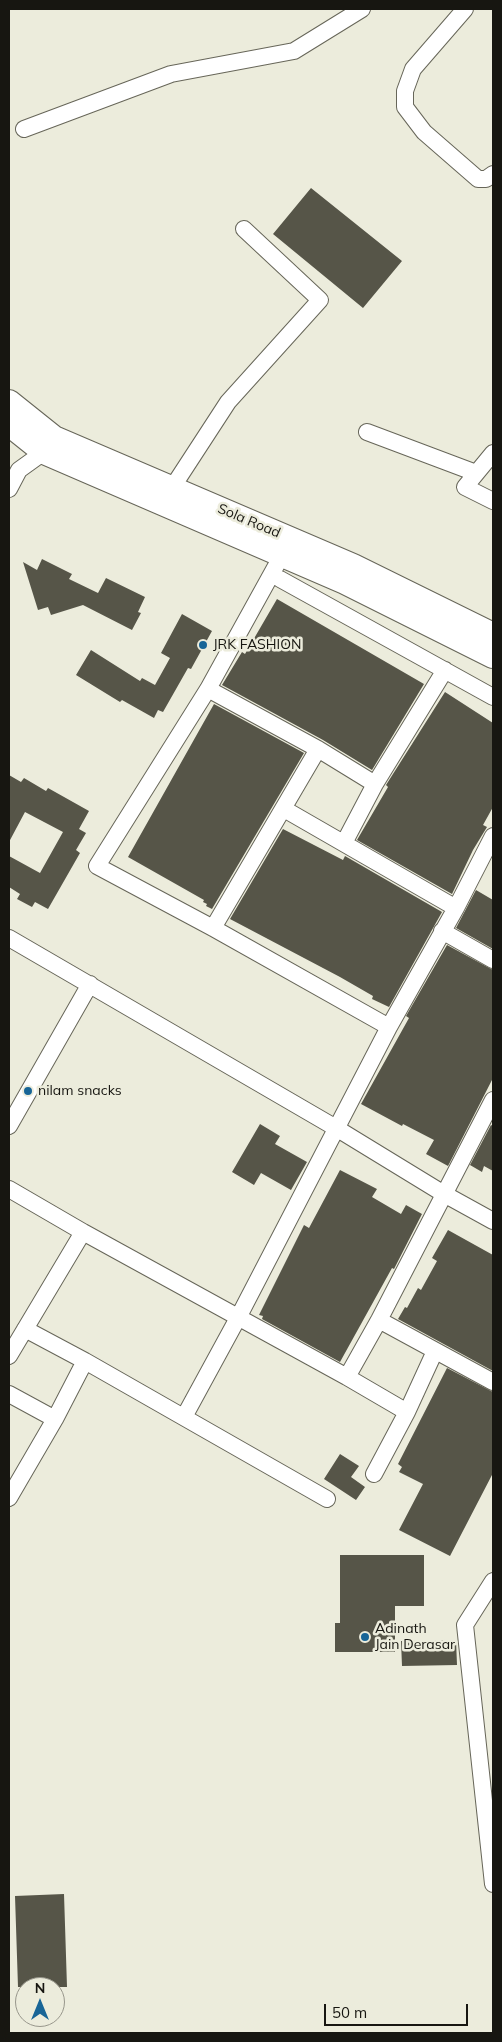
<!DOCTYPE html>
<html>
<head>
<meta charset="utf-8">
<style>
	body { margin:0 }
	#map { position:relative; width:502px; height:2042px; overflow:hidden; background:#ececdc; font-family:Mulish,sans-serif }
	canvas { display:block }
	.frame { position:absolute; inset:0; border:10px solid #171611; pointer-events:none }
	.north { position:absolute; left:15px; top:1977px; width:50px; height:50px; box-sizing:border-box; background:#ececdc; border:1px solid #97968b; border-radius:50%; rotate:0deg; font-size:14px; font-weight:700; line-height:20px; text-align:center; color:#171611 }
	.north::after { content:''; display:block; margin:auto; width:18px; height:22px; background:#186597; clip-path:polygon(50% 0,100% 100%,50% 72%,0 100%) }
	.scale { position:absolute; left:324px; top:2004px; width:144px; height:22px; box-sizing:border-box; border:2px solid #171611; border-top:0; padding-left:6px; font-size:15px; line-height:18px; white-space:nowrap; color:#171611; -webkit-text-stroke:4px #ececdc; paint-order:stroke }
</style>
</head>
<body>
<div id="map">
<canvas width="502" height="2042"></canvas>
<div class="frame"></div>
<div class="north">N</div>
<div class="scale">50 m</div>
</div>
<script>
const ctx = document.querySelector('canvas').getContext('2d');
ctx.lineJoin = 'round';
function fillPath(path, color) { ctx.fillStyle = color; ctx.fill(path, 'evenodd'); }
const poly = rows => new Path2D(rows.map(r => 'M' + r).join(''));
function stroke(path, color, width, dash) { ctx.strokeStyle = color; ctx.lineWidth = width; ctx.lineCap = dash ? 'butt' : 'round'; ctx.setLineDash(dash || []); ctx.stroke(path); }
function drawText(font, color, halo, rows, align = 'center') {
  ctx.font = font + ' Mulish,sans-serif'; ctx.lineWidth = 5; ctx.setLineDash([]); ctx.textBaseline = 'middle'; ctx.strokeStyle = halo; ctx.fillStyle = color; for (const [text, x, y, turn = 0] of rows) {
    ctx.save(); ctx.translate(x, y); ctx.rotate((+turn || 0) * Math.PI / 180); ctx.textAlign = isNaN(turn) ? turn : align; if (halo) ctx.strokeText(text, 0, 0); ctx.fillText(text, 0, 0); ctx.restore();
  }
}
fillPath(poly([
	[311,188,402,261,363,308,273,234],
	[42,559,72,574,69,579,98,593,106,578,145,597,138,612,141,613,132,630,83,605,51,615,48,607,38,610,23,562,37,570],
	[277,599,424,684,372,770,323,740,222,685,242,652,245,654],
	[182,614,212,631,191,669,188,668,163,712,158,710,154,718,122,700,120,702,76,675,91,650,140,681,142,678,155,685,170,658,161,653],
	[445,692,493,723,493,807,483,825,487,827,473,850,452,894,357,840,388,787,386,785],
	[214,704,304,753,212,909,206,906,207,904,203,902,204,900,128,857],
	[9,775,21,782,24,778,46,791,48,788,89,811,79,829,86,833,76,850,80,853,48,909,35,902,32,907,17,899,20,894,9,887,9,856,40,873,63,832,25,812,9,842],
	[283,829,343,860,345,856,442,912,389,1007,372,999,373,996,340,977,230,919],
	[476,890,493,900,493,949,456,928],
	[447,945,493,970,493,1078,448,1166,426,1154,434,1140,403,1124,402,1126,361,1104,409,1018,406,1016],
	[260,1124,280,1136,275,1144,307,1162,291,1190,261,1173,254,1185,232,1172],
	[491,1125,493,1126,493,1171,484,1166,482,1172,470,1165],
	[340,1170,377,1189,372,1197,401,1214,406,1205,422,1214,394,1269,392,1268,340,1362,262,1319,263,1316,259,1315,304,1225,309,1228],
	[448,1230,493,1255,493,1371,398,1319,405,1307,407,1308,418,1288,421,1290,437,1261,432,1258],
	[447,1368,493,1392,493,1473,450,1556,399,1530,423,1484,399,1472,402,1467,398,1464],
	[340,1454,359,1466,351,1477,365,1487,356,1500,324,1479],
	[340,1555,424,1555,424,1606,395,1606,395,1652,335,1652,335,1623,340,1623],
	[456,1640,457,1665,402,1666,401,1641],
	[64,1894,67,1987,18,1987,15,1896]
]), '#565548');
const minor = poly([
	[465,9,413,69,405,91,405,107,424,132,478,179,486,179,493,174],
	[24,129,171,74,294,51,362,9],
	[367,432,476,473],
	[493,453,465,487,493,501],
	[172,488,228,402,320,300,244,229],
	[9,489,19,470,44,452,48,445],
	[282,555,208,689,97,866,213,928,389,1027],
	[280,579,493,697],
	[208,689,318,749,375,784],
	[284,809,456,908],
	[344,843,375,784,445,670],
	[213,928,318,749],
	[442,931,493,960],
	[9,938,336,1128,444,1194,493,1221],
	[9,1126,90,984],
	[9,1189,83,1232,347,1377,407,1412],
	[379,1320,493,1382],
	[25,1329,85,1361,327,1499],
	[9,1356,83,1232],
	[347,1377,379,1320,493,1100],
	[9,1394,55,1419],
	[184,1417,239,1316,389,1027,456,908,493,836],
	[374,1474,407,1412,435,1351],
	[9,1498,55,1419,85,1361],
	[493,1581,465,1625,493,1884]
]);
const secondary = poly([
	[9,402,54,438,353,566,493,635],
	[9,424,44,452,345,582,493,656]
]);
stroke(minor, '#676659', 18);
stroke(secondary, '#676659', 26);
stroke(minor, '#fff', 16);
stroke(secondary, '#fff', 24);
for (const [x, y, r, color] of [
	[203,645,5,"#186597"],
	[28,1091,5,"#186597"],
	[365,1637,5,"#186597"]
]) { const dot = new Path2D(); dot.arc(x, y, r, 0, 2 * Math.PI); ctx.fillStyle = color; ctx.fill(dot); stroke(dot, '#ececdc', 2); }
drawText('14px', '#171611', '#ececdc', [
	["Sola Road",249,521,23]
]);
drawText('14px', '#171611', '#ececdc', [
	["JRK FASHION",213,645],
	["nilam snacks",38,1091],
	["Adinath",375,1629],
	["Jain Derasar",375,1645]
], 'left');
</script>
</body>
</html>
